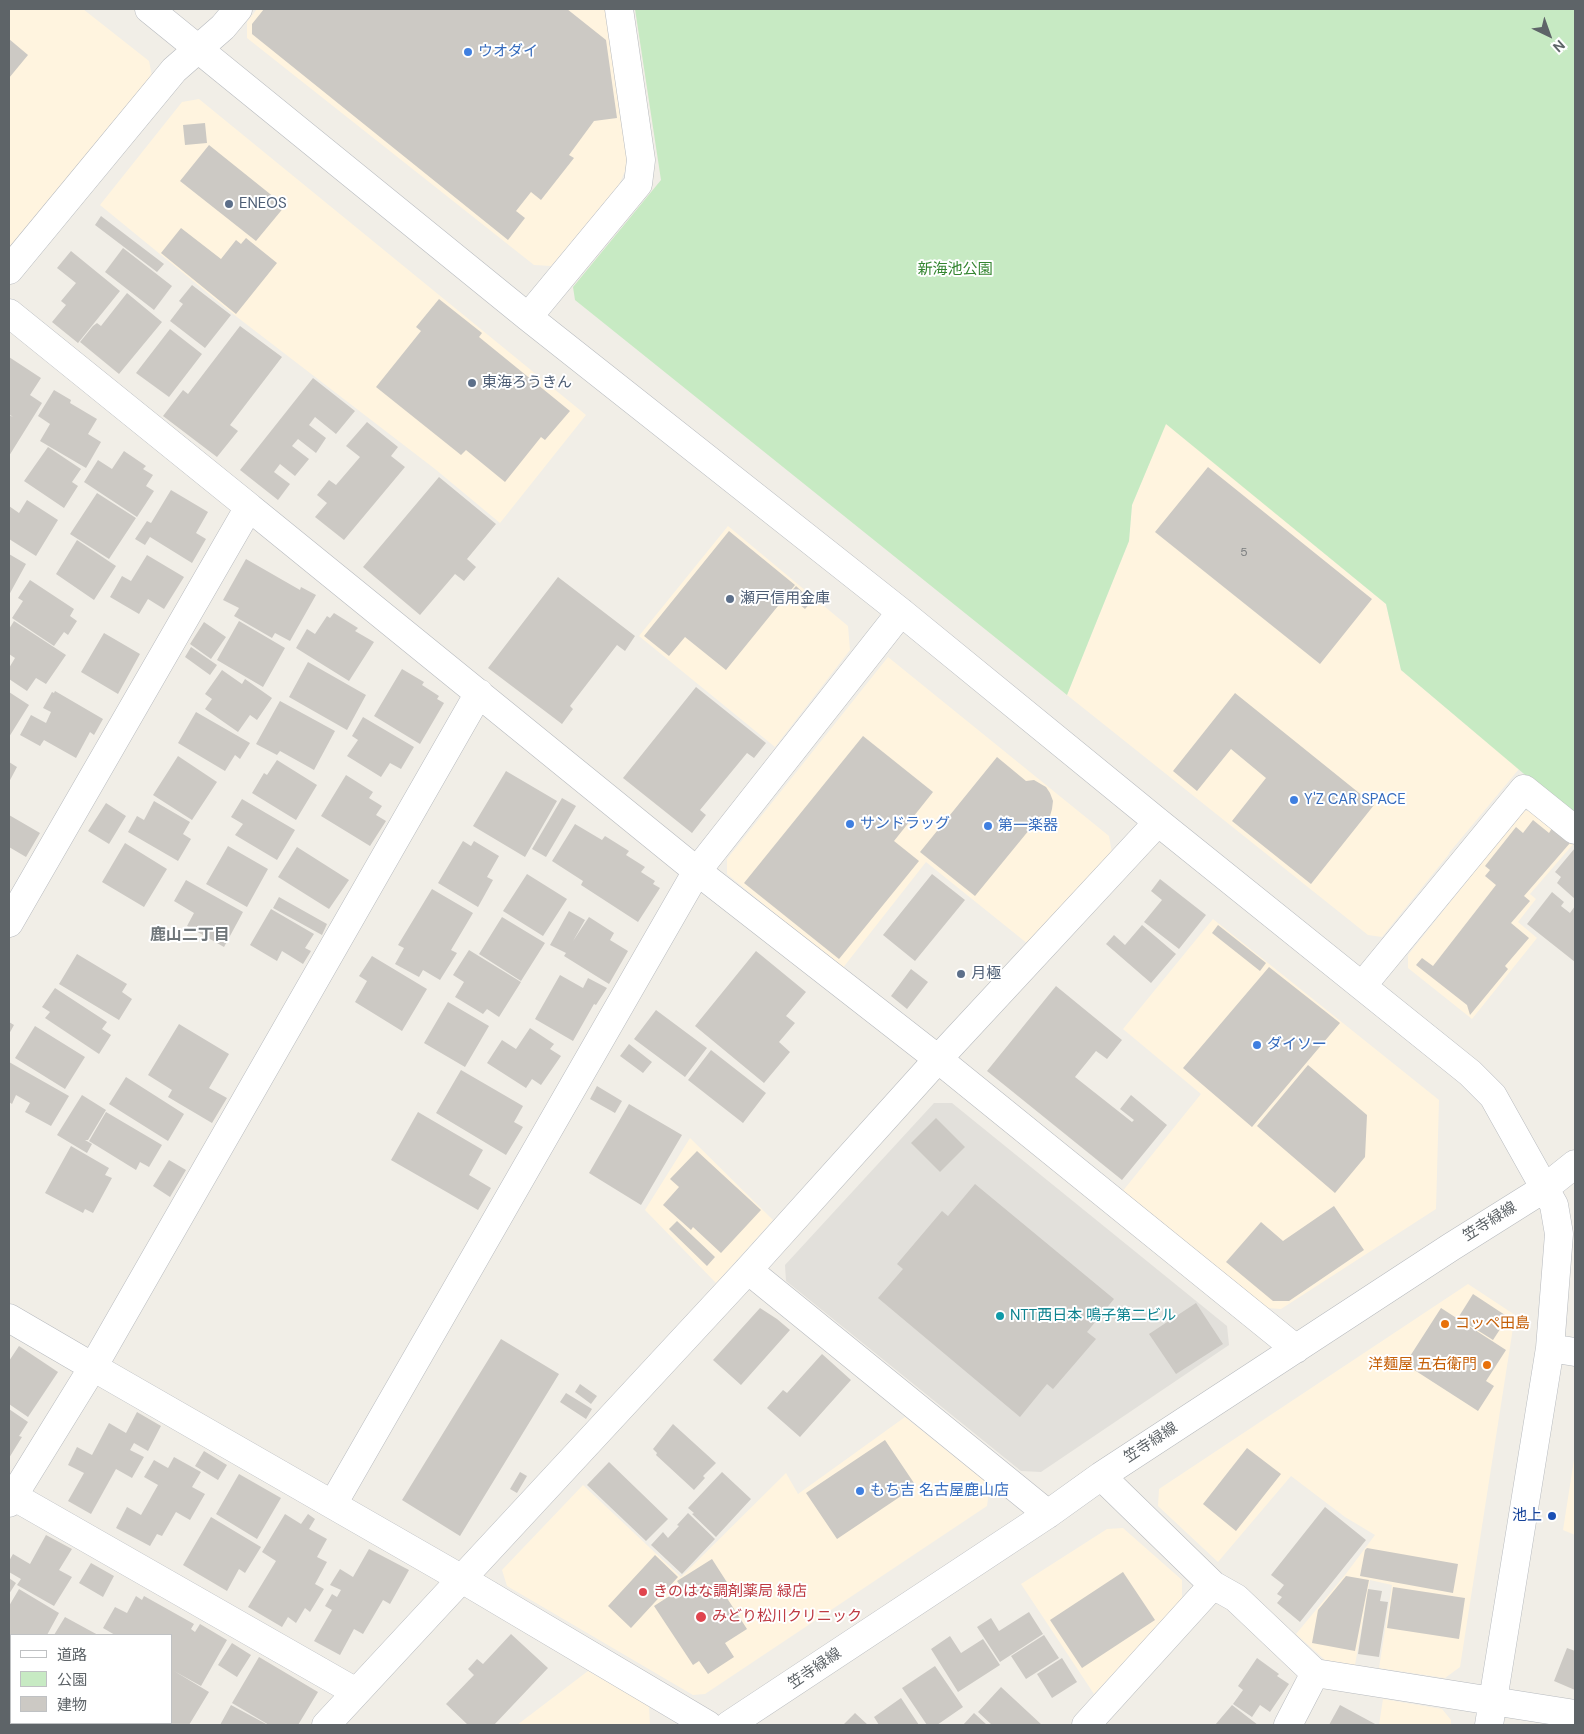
<!DOCTYPE html>
<html>
<head>
<meta charset="utf-8">
<style>
	body { margin:0 }
	#map { position:relative; width:1584px; height:1734px; overflow:hidden; background:#f1eee7; font-family:"DM Sans","Noto Sans JP",sans-serif }
	canvas { display:block }
	.frame { position:absolute; inset:0; border:10px solid #5e6468; pointer-events:none }
	.legend { position:absolute; left:10px; top:1634px; width:162px; height:90px; box-sizing:border-box; background:#fff; border:1px solid #bfc1c3; margin:0; padding:6px 9px; list-style:none; font-size:15px; color:#5e6468 }
	.legend li { display:flex; align-items:center; gap:10px; height:25px }
	.legend b { width:25px; border:1px solid #bfc1c3 }
	.north { position:absolute; left:1524px; top:10px; width:50px; height:50px; -webkit-text-stroke:4px #fff; paint-order:stroke; rotate:138deg; font-size:14px; font-weight:700; line-height:20px; text-align:center; color:#5e6468 }
	.north::after { content:''; display:block; margin:auto; width:18px; height:22px; background:#5e6468; clip-path:polygon(50% 0,100% 100%,50% 72%,0 100%) }
</style>
</head>
<body>
<div id="map">
<canvas width="1584" height="1734"></canvas>
<div class="frame"></div>
<ul class="legend">
<li><b style="height:6px;background:#fff"></b>道路</li>
<li><b style="height:14px;background:#c7eac3"></b>公園</li>
<li><b style="height:14px;background:#ccc9c4"></b>建物</li>
</ul>
<div class="north">N</div>
</div>
<script>
const ctx = document.querySelector('canvas').getContext('2d');
ctx.lineJoin = 'round';
function fillPath(path, color) { ctx.fillStyle = color; ctx.fill(path, 'evenodd'); }
const poly = rows => new Path2D(rows.map(r => 'M' + r).join(''));
function stroke(path, color, width, dash) { ctx.strokeStyle = color; ctx.lineWidth = width; ctx.lineCap = dash ? 'butt' : 'round'; ctx.setLineDash(dash || []); ctx.stroke(path); }
function drawText(font, color, halo, rows, align = 'center') {
  ctx.font = font + ' "DM Sans","Noto Sans JP",sans-serif'; ctx.lineWidth = 4; ctx.setLineDash([]); ctx.textBaseline = 'middle'; ctx.strokeStyle = halo; ctx.fillStyle = color; for (const [text, x, y, turn = 0] of rows) {
    ctx.save(); ctx.translate(x, y); ctx.rotate((+turn || 0) * Math.PI / 180); ctx.textAlign = isNaN(turn) ? turn : align; if (halo) ctx.strokeText(text, 0, 0); ctx.fillText(text, 0, 0); ctx.restore();
  }
}
fillPath(poly([
	[9,9,83,9,149,61,152,76,9,251],
	[257,9,605,9,628,164,619,185,551,266,534,265,247,38,247,22],
	[199,99,586,415,500,523,435,469,237,317,100,205,182,102],
	[1166,423,1386,604,1401,670,1519,769,1449,853,1451,855,1449,854,1382,937,1368,935,1067,695,1129,541,1132,505],
	[728,526,848,626,850,650,775,747,639,636],
	[888,657,1109,836,1112,853,1028,944,926,862,842,969,727,874,727,859],
	[1523,811,1541,811,1575,842,1530,894,1536,899,1518,922,1537,938,1472,1019,1408,968,1408,955],
	[1213,919,1439,1100,1436,1209,1281,1309,1267,1308,1122,1192,1201,1094,1123,1029],
	[690,1138,773,1220,716,1283,645,1210],
	[1468,1284,1515,1315,1460,1667,1445,1678,1379,1668,1392,1585,1370,1580,1355,1665,1325,1660,1296,1634,1345,1575,1375,1535,1345,1517,1291,1476,1218,1562,1158,1506,1159,1489],
	[905,1417,990,1485,987,1506,705,1694,693,1695,507,1586,502,1570,583,1485,681,1577,786,1473,798,1494],
	[1575,1453,1575,1535,1563,1530],
	[1123,1528,1182,1580,1182,1600,1094,1694,1021,1584,1107,1529],
	[588,1671,649,1706,650,1725,517,1725],
	[1383,1699,1442,1709,1451,1720,1451,1725,1379,1725]
]), '#fff4df');
fillPath(poly([
	[934,1103,952,1103,1227,1326,1229,1345,1041,1472,1021,1471,786,1281,785,1265]
]), '#e2e0db');
fillPath(poly([
	[635,9,1575,9,1575,817,1401,670,1386,604,1166,424,1132,505,1129,541,1067,695,575,300,573,287,661,180]
]), '#c7eac3');
fillPath(poly([
	[264,9,567,9,606,40,617,118,594,121,569,155,574,158,541,200,531,192,516,211,525,218,508,240,252,34,252,24],
	[9,39,28,55,9,78],
	[205,123,207,143,185,145,183,125],
	[209,145,285,206,256,241,180,181],
	[101,216,164,264,157,272,95,225],
	[181,228,221,259,236,240,241,244,246,238,277,263,236,314,161,253],
	[123,248,172,286,154,310,105,272],
	[71,251,120,291,78,343,52,322,66,305,61,301,76,283,57,268],
	[192,285,231,315,205,348,170,321,183,304,179,301],
	[127,293,162,322,119,374,80,342,93,326,97,323,101,326],
	[439,299,482,333,479,337,570,411,545,440,541,437,505,482,466,450,461,455,376,387,421,331,416,327],
	[240,326,282,357,230,425,238,431,217,457,163,416,183,390,188,394],
	[170,329,202,354,169,397,136,373],
	[9,357,41,378,30,395,42,403,9,456,9,415,13,417,9,414],
	[313,378,355,411,336,434,315,417,309,425,326,438,316,453,298,439,292,446,309,459,295,476,280,464,274,472,290,484,278,500,240,470],
	[54,390,71,400,70,403,97,419,88,434,101,442,86,468,40,441,50,424,38,416],
	[367,422,398,447,391,456,405,467,344,540,315,517,327,503,317,495,329,480,336,485,360,457,346,446],
	[48,447,81,469,72,482,78,486,64,508,24,481],
	[124,451,146,466,143,469,153,475,146,486,154,491,137,517,84,482,98,460,112,469],
	[1208,467,1372,599,1320,664,1155,532],
	[439,477,496,524,467,559,476,567,464,581,455,574,420,615,363,567],
	[171,490,208,512,196,533,206,539,192,563,150,537,145,545,135,539,147,521,151,523],
	[97,493,136,518,109,559,70,534],
	[27,500,58,520,36,556,9,539,9,506,19,513],
	[729,531,795,585,726,670,685,637,669,656,644,636],
	[77,540,116,566,94,600,56,574],
	[9,554,26,564,9,595],
	[147,555,184,577,164,609,148,599,139,614,110,597,122,576,131,581],
	[246,559,300,590,301,587,316,595,290,641,275,633,272,638,234,616,239,608,223,600],
	[558,577,635,636,625,651,617,645,570,706,573,709,562,724,488,668],
	[30,580,74,609,70,616,77,621,68,635,64,632,54,646,12,618,23,601,18,598],
	[796,586,812,601,805,609,788,595],
	[334,613,358,628,355,631,374,642,349,681,296,648,307,629,315,634,327,616,330,618],
	[14,621,66,655,46,684,36,678,27,691,9,679,9,668,15,658,9,654,9,629],
	[239,621,285,648,263,687,217,660],
	[204,622,226,637,211,659,190,644],
	[104,633,140,654,118,694,81,672],
	[191,647,217,665,210,675,185,657],
	[308,662,366,695,347,730,289,697],
	[402,669,424,682,422,685,439,696,437,699,444,703,420,744,374,716],
	[222,670,242,684,245,679,272,698,257,720,250,715,238,732,205,709,212,699,205,694],
	[696,687,766,743,754,758,747,753,700,810,706,815,692,833,623,778],
	[55,691,103,719,94,735,90,732,76,758,44,740,40,746,20,735,31,715,46,723,51,712,43,708,52,692,54,693],
	[9,692,29,705,9,737],
	[1235,693,1374,805,1311,884,1232,821,1266,778,1231,749,1197,791,1173,771],
	[280,701,335,731,314,770,280,751,277,755,256,744],
	[196,712,250,743,240,759,235,755,225,771,178,743],
	[363,717,414,747,401,769,390,763,381,777,347,756,358,740,352,736],
	[863,736,933,792,894,841,919,861,839,959,744,883],
	[178,756,217,782,192,820,153,795],
	[997,757,1026,781,1034,780,1046,787,1050,793,1053,801,1052,809,1050,816,1042,822,1034,824,975,896,920,852],
	[277,760,317,785,296,820,252,793,264,773,267,775],
	[9,762,17,767,9,782],
	[506,771,557,801,525,857,473,826],
	[346,775,373,792,369,798,382,806,376,815,386,821,370,846,321,816],
	[562,798,576,806,546,857,532,849],
	[242,799,295,830,277,860,235,835,243,824,231,817],
	[154,801,190,822,183,834,191,839,178,861,128,832,137,816,144,820],
	[106,803,126,816,109,844,88,831],
	[9,815,40,833,26,857,9,847],
	[1533,820,1549,833,1552,828,1570,843,1524,896,1530,901,1511,923,1529,938,1505,966,1508,969,1470,1015,1467,1005,1416,965,1422,958,1433,966,1496,885,1485,876,1490,870,1485,866,1516,827,1523,833],
	[575,824,602,840,605,836,629,851,626,855,645,867,641,872,655,881,653,884,660,888,638,922,581,885,583,881,552,861],
	[463,841,471,846,474,841,499,856,487,877,493,880,478,907,438,883],
	[125,843,167,869,144,907,102,882],
	[228,846,268,869,247,907,206,884],
	[297,847,349,880,329,909,278,877],
	[1575,848,1575,899,1557,883,1561,877,1555,872],
	[527,874,567,899,543,936,503,911],
	[932,874,965,900,915,961,883,935],
	[1160,879,1206,915,1179,949,1144,922,1162,900,1151,891],
	[186,880,243,912,224,947,187,926,194,913,174,901],
	[432,889,473,913,451,950,457,953,440,980,423,970,419,977,395,964,404,948,398,945],
	[1552,892,1564,902,1561,906,1570,913,1575,906,1575,962,1527,924],
	[279,897,327,924,322,935,273,908],
	[271,909,314,934,305,948,311,951,303,964,282,951,277,961,250,945],
	[569,911,585,920,573,941,589,917,614,933,610,940,628,951,609,984,564,956,566,953,550,945],
	[502,917,545,943,521,981,479,954],
	[1142,925,1176,954,1151,983,1106,944,1114,935,1125,945],
	[1218,925,1266,963,1260,971,1212,933],
	[469,950,521,982,499,1017,487,1009,483,1014,455,997,464,982,453,975],
	[756,951,806,992,786,1016,795,1023,779,1042,790,1052,764,1083,695,1026],
	[77,954,127,984,122,992,132,999,119,1020,59,984],
	[372,956,427,989,402,1031,355,1002,367,981,359,976],
	[1269,967,1340,1023,1252,1127,1183,1068],
	[911,969,928,982,907,1009,891,996],
	[560,975,583,988,588,978,607,988,596,1005,594,1004,573,1041,535,1019],
	[1056,986,1122,1040,1107,1059,1096,1051,1075,1077,1132,1122,1134,1120,1120,1109,1131,1095,1167,1125,1122,1180,987,1071],
	[55,988,107,1022,102,1029,111,1035,99,1054,45,1018,50,1012,42,1007],
	[448,1002,489,1026,465,1067,424,1043],
	[656,1010,707,1048,685,1077,634,1039],
	[9,1022,14,1025,9,1034],
	[179,1024,229,1054,209,1088,227,1098,212,1123,168,1097,172,1090,148,1075],
	[35,1026,85,1057,65,1089,15,1058],
	[530,1028,554,1044,550,1049,561,1056,541,1085,532,1079,526,1088,487,1063,502,1040,516,1049],
	[629,1044,652,1062,643,1073,620,1056],
	[711,1050,766,1093,743,1123,688,1080],
	[9,1062,69,1096,51,1126,25,1112,30,1103,16,1095,12,1104,9,1102],
	[1308,1065,1367,1115,1365,1157,1335,1193,1257,1126],
	[461,1070,523,1106,514,1122,523,1127,506,1155,436,1113],
	[126,1077,184,1114,168,1141,109,1104],
	[597,1086,622,1101,615,1113,590,1099],
	[82,1095,106,1110,88,1140,85,1140,92,1144,87,1153,57,1135],
	[629,1104,682,1135,641,1205,589,1173],
	[106,1112,162,1145,149,1167,140,1162,136,1170,89,1141],
	[418,1112,483,1150,469,1175,491,1188,478,1210,391,1160],
	[936,1118,965,1147,940,1172,911,1143],
	[71,1146,109,1168,105,1175,112,1178,93,1213,85,1209,83,1213,45,1193],
	[697,1151,761,1210,721,1253,693,1227,691,1230,663,1205,679,1187,670,1179],
	[169,1160,186,1170,170,1197,153,1186],
	[975,1184,1114,1299,1087,1332,1096,1339,1053,1389,1047,1384,1020,1417,878,1298,903,1269,897,1264,942,1211,948,1216],
	[1334,1206,1364,1250,1289,1301,1273,1301,1226,1262,1261,1222,1283,1241],
	[677,1221,715,1257,707,1266,669,1229],
	[1473,1294,1508,1317,1493,1340,1458,1318],
	[1196,1303,1223,1344,1176,1374,1149,1334],
	[760,1308,777,1319,790,1330,741,1385,713,1360],
	[1441,1308,1506,1350,1486,1381,1494,1386,1478,1411,1405,1364],
	[501,1339,559,1374,460,1536,402,1500],
	[19,1346,58,1372,28,1417,9,1404,9,1361],
	[822,1354,851,1380,800,1437,767,1408,783,1390,787,1393],
	[580,1384,597,1396,591,1404,575,1392],
	[566,1393,592,1409,586,1419,560,1402],
	[9,1409,28,1422,19,1436,22,1437,9,1458],
	[137,1412,161,1426,148,1451,134,1443,130,1450,144,1457,132,1478,116,1469,91,1514,68,1501,84,1473,68,1465,77,1447,92,1455,109,1423,126,1433],
	[673,1424,716,1463,703,1476,705,1478,694,1490,656,1455,657,1453,653,1449],
	[885,1440,916,1486,837,1539,806,1493],
	[1247,1448,1281,1474,1236,1531,1203,1504],
	[204,1451,227,1465,218,1480,195,1466],
	[174,1457,201,1472,192,1487,205,1494,190,1520,176,1512,162,1536,157,1534,150,1546,116,1528,127,1507,141,1515,158,1485,144,1477,154,1460,168,1468],
	[609,1462,668,1519,646,1541,587,1485],
	[520,1472,527,1476,517,1493,510,1489],
	[722,1472,751,1499,716,1537,692,1514,694,1513,688,1508],
	[239,1474,281,1498,257,1539,216,1514],
	[1325,1507,1366,1540,1300,1622,1277,1603,1282,1597,1277,1594,1284,1585,1271,1575],
	[688,1513,715,1539,682,1574,651,1545,663,1532,668,1538,679,1526,677,1525],
	[285,1514,301,1524,308,1514,315,1519,309,1529,327,1539,317,1557,327,1562,315,1584,324,1589,310,1612,305,1608,296,1623,288,1617,282,1627,248,1607,276,1561,262,1552],
	[211,1517,261,1547,245,1573,239,1569,227,1591,183,1565],
	[46,1535,72,1549,59,1570,72,1577,54,1606,17,1585,21,1579,9,1572,9,1561,13,1554,30,1564],
	[1367,1548,1458,1564,1453,1593,1360,1576,1365,1550],
	[369,1549,409,1570,390,1604,383,1600,363,1634,354,1629,340,1655,314,1641,332,1610,325,1606,332,1594,337,1597,341,1590,330,1585,340,1569,353,1577],
	[655,1555,678,1577,631,1628,608,1606],
	[712,1559,730,1587,723,1592,747,1629,725,1643,734,1657,708,1674,699,1661,693,1665,654,1606,682,1588,677,1581],
	[91,1563,114,1576,103,1597,79,1583],
	[1123,1572,1155,1620,1082,1668,1050,1620],
	[1346,1576,1369,1580,1355,1651,1312,1643,1318,1610],
	[9,1578,16,1583,9,1594],
	[1393,1587,1465,1598,1459,1639,1387,1628],
	[19,1589,59,1613,47,1635,11,1635,11,1643,9,1642,9,1606],
	[1368,1589,1382,1591,1380,1601,1388,1602,1379,1657,1358,1654],
	[136,1596,142,1600,144,1596,194,1624,191,1629,195,1632,200,1624,227,1640,201,1686,174,1671,209,1692,189,1725,148,1725,144,1723,171,1723,171,1635,115,1635,103,1628,115,1607,127,1613],
	[1029,1612,1043,1634,1000,1662,977,1627,991,1618,999,1631],
	[65,1617,98,1635,54,1635],
	[511,1634,548,1668,494,1725,468,1725,446,1704,474,1675,468,1669,477,1659,483,1664],
	[1044,1635,1059,1658,1026,1679,1011,1656],
	[950,1636,961,1653,983,1639,1000,1665,958,1692,931,1649],
	[232,1643,251,1655,237,1677,218,1665],
	[1567,1648,1575,1651,1575,1690,1554,1681],
	[259,1657,318,1692,298,1725,269,1725,232,1703],
	[1062,1658,1077,1682,1052,1698,1037,1674],
	[1257,1658,1279,1674,1277,1676,1289,1684,1270,1712,1260,1705,1252,1717,1233,1704,1243,1690,1238,1686],
	[935,1666,963,1707,937,1725,927,1725,902,1688],
	[1001,1687,1042,1725,992,1725,978,1712],
	[901,1698,919,1725,879,1725,874,1717],
	[231,1705,268,1725,220,1725],
	[1232,1705,1258,1725,1215,1725],
	[1340,1705,1377,1725,1329,1725],
	[9,1709,11,1710,11,1723,34,1723,38,1725,9,1725],
	[855,1713,868,1725,843,1725],
	[974,1713,987,1725,963,1725],
	[47,1723,63,1723,62,1725,45,1725]
]), '#ccc9c4');
const minor = poly([
	[149,9,528,317,901,612,1158,822,1470,1073,1493,1096,1554,1205,1559,1234,1550,1348,1489,1725],
	[9,270,174,70,223,27,238,9],
	[9,313,249,507,9,923],
	[528,317,638,184,641,160,619,9],
	[249,507,697,871,938,1059,1296,1349],
	[479,693,93,1367,462,1579,708,1725],
	[1362,986,1524,789,1575,830],
	[748,1270,1048,1514],
	[9,1318,93,1367,9,1503],
	[1550,1348,1575,1352],
	[1101,1476,1213,1585,1236,1598,1315,1673],
	[13,1496,356,1692],
	[333,1504,697,871,901,612],
	[9,1666,11,1667],
	[107,1723,111,1725],
	[326,1725,748,1270,938,1059,1158,822],
	[729,1725,1048,1514,1101,1476,1451,1247,1545,1188,1575,1164],
	[1086,1725,1213,1585],
	[1288,1725,1315,1673,1575,1714]
]);
stroke(minor, '#b7babe', 29);
stroke(minor, '#fff', 28);
for (const [x, y, r, color] of [
	[468,52,5,"#3f7fe0"],
	[229,204,5,"#5c6f8a"],
	[472,383,5,"#5c6f8a"],
	[730,599,5,"#5c6f8a"],
	[1294,800,5,"#3f7fe0"],
	[850,824,5,"#3f7fe0"],
	[988,826,5,"#3f7fe0"],
	[961,974,5,"#5c6f8a"],
	[1257,1045,5,"#3f7fe0"],
	[1000,1316,5,"#0f9aa8"],
	[1445,1324,5,"#e8710a"],
	[1487,1365,5,"#e8710a"],
	[860,1491,5,"#3f7fe0"],
	[1552,1516,5,"#1a4fb4"],
	[643,1592,5,"#e0444e"],
	[701,1617,6,"#e0444e"]
]) { const dot = new Path2D(); dot.arc(x, y, r, 0, 2 * Math.PI); ctx.fillStyle = color; ctx.fill(dot); stroke(dot, '#fff', 2); }
drawText('12px', '#7a7d7f', null, [
	["5",1244,553]
]);
drawText('15px', '#366cbe', '#fff', [
	["ウオダイ",478,52],
	["Y'Z CAR SPACE",1304,800],
	["サンドラッグ",860,824],
	["第一楽器",998,826],
	["ダイソー",1267,1045],
	["もち吉 名古屋鹿山店",870,1491]
], 'left');
drawText('15px', '#4e5e75', '#fff', [
	["ENEOS",239,204],
	["東海ろうきん",482,383],
	["瀬戸信用金庫",740,599],
	["月極",971,974]
], 'left');
drawText('15px', '#348530', '#fff', [
	["新海池公園",955,270]
]);
drawText('15px', '#5e6468', '#fff', [
	["笠寺緑線",1490,1222,-32],
	["笠寺緑線",1151,1443,-33],
	["笠寺緑線",815,1669,-34]
]);
drawText('15px', '#0d838f', '#fff', [
	["NTT西日本 鳴子第二ビル",1010,1316]
], 'left');
drawText('15px', '#c56008', '#fff', [
	["コッペ田島",1455,1324],
	["洋麺屋 五右衛門",1477,1365,"right"]
], 'left');
drawText('15px', '#164399', '#fff', [
	["池上",1542,1516]
], 'right');
drawText('15px', '#be3a42', '#fff', [
	["きのはな調剤薬局 緑店",653,1592],
	["みどり松川クリニック",712,1617]
], 'left');
drawText('bold 16px', '#6f767a', '#fff', [
	["鹿山二丁目",190,936]
]);
</script>
</body>
</html>
